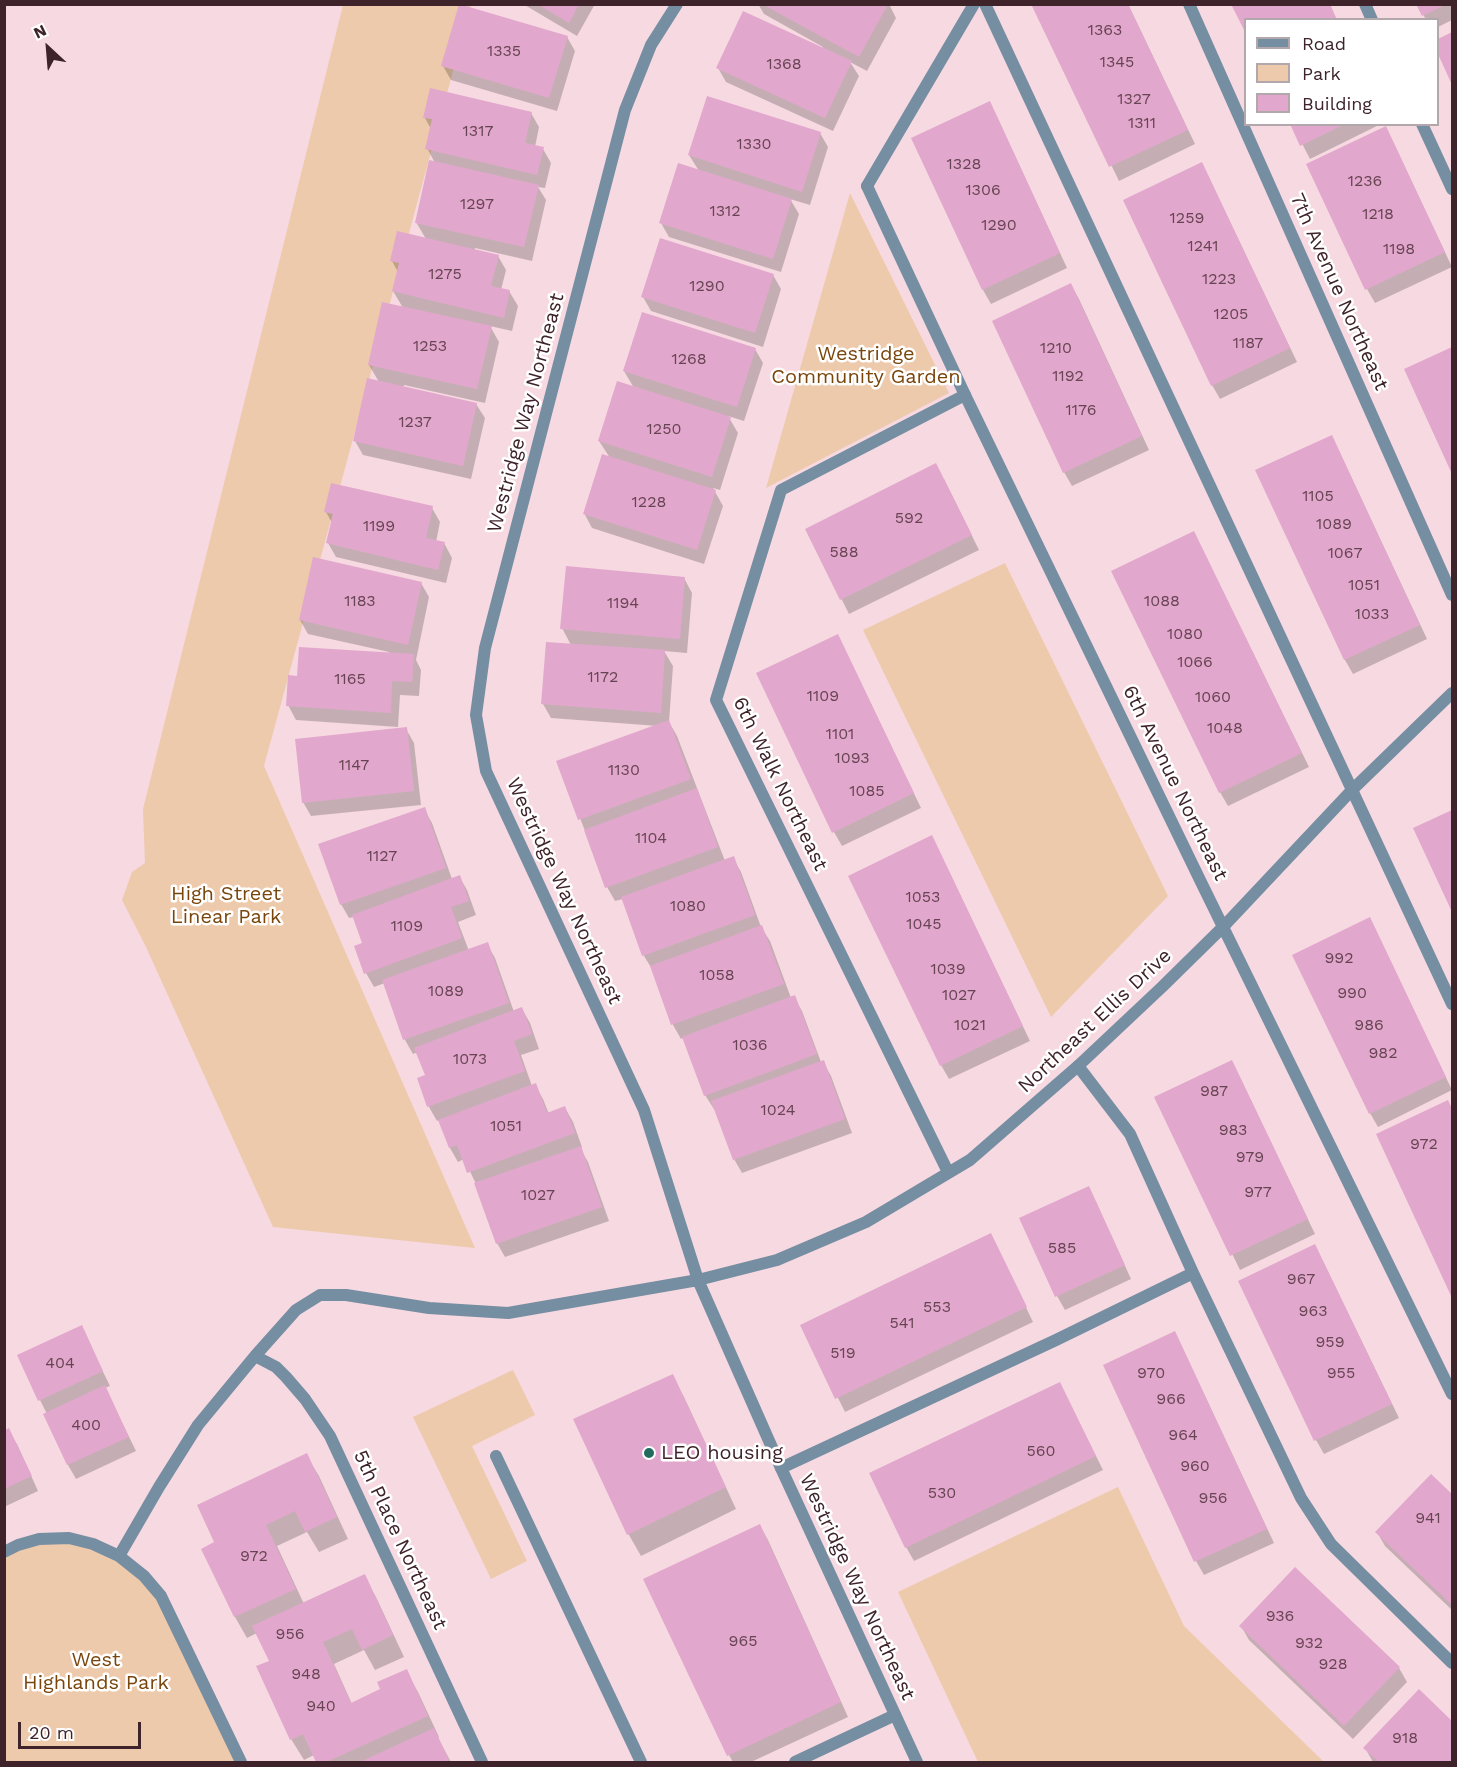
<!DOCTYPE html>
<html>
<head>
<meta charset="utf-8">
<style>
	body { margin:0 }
	#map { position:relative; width:1457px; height:1767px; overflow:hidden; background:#f7d9e1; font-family:"Work Sans",sans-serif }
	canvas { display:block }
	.frame { position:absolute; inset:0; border:6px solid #3e232b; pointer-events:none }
	.legend { position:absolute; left:1244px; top:18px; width:195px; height:108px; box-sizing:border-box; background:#fff; border:2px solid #b2a7aa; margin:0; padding:8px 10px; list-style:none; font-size:18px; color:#3e232b }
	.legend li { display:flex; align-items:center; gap:12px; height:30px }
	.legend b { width:30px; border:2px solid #b2a7aa }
	.north { position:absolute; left:18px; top:18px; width:60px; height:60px; -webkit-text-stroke:4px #fff; paint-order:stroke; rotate:334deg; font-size:16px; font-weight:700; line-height:24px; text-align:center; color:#3e232b }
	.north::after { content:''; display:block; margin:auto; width:21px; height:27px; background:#3e232b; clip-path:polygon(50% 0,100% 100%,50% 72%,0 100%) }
	.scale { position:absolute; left:18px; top:1722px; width:123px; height:27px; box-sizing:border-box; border:3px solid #3e232b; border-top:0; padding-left:8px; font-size:18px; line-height:21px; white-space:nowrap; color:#3e232b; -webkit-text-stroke:4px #fff; paint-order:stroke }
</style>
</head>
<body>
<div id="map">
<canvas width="1457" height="1767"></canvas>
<div class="frame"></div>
<ul class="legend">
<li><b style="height:8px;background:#758ea2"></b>Road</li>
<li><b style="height:16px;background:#eecaac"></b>Park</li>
<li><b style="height:16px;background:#e2a7cc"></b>Building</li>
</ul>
<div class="north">N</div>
<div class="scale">20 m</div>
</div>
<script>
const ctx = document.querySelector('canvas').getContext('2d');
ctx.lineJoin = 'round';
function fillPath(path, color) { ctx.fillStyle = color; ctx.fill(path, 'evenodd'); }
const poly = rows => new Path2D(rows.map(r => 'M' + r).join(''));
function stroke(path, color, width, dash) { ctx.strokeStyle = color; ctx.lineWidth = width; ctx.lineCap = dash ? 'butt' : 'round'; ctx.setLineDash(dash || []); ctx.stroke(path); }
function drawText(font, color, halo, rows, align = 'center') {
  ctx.font = font + ' "Work Sans",sans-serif'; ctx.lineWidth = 5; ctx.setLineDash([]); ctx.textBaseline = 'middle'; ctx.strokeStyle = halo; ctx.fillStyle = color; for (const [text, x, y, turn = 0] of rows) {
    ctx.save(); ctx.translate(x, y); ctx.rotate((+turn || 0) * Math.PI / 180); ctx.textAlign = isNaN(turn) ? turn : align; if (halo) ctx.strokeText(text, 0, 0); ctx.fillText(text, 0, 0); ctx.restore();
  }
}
fillPath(poly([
	[343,5,471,5,264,766,475,1248,273,1227,146,947,122,900,132,872,145,863,143,809],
	[850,193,949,393,766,488],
	[1005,563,1168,896,1051,1017,863,630],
	[513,1370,535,1415,472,1446,527,1561,491,1579,413,1417],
	[1118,1487,1184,1626,1324,1762,978,1762,898,1592],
	[39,1539,93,1544,144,1576,241,1762,5,1762,4,1552]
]), '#eecaac');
fillPath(poly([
	[523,4,595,4,577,36],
	[758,4,889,4,896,18,867,71,850,62,859,76,833,131,726,82,718,68,822,49,823,47,764,14],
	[1033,4,1128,4,1195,144,1119,181],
	[1418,4,1452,4,1452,20,1438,27,1438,20,1426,20],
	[1452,33,1452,82,1438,51,1438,41],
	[567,37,575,51,557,111,451,80,443,66],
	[531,113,539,127,535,147,543,149,551,163,545,188,538,187,546,200,532,261,475,248,474,251,498,256,506,270,501,290,509,291,518,306,512,331,490,326,499,342,485,403,404,385,403,388,476,404,485,418,471,479,363,455,355,441,379,382,369,365,403,308,393,291,398,272,392,261,426,239,416,222,435,163,427,148,431,129,425,118],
	[997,117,1067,268,991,304,983,290],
	[1292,124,1381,124,1310,159],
	[820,133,828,147,810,205,790,199,799,214,781,272,669,237,661,223,699,171,689,155],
	[1393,142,1452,267,1375,303,1367,289],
	[1209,178,1297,362,1220,399,1212,385],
	[773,275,781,289,763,347,651,311,643,297],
	[1071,285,1079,299,1149,450,1072,486,1064,472],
	[755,349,763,363,744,421,728,416,738,433,720,490,713,488,723,506,704,564,592,528,584,513,610,458,599,441,634,388,624,371],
	[1452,349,1452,471,1406,370],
	[1339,451,1427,639,1353,674,1345,660,1257,471],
	[944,479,979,550,849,614,807,530],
	[432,508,440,522,436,542,444,543,452,558,446,583,336,557,328,543,332,523,326,512],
	[1201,547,1309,767,1228,806,1220,792],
	[684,578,692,593,687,653,664,651,673,666,669,722,677,736,725,861,733,858,741,872,761,927,770,941,791,998,794,997,802,1011,821,1062,823,1062,831,1076,852,1133,742,1173,734,1159,716,1108,714,1109,705,1095,684,1037,681,1039,673,1025,652,969,644,956,623,899,615,901,607,887,558,762,658,726,551,718,543,704,571,645,562,628],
	[421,583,429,597,416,660,421,670,419,696,400,695,398,727,296,720,288,705,298,678,389,654,389,652,308,634,300,620],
	[845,650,921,808,842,846,834,832],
	[406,729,414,743,421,805,311,816,303,802],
	[424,809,432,823,452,879,459,876,467,890,476,915,458,922,469,951,487,944,495,958,514,1012,522,1009,530,1023,539,1049,521,1055,532,1086,535,1085,543,1099,549,1114,565,1108,573,1122,582,1147,580,1148,588,1162,609,1221,505,1257,497,1243,477,1186,464,1159,458,1162,450,1148,439,1120,437,1121,429,1107,419,1079,427,1076,418,1052,413,1054,405,1040,385,983,374,987,366,973,364,944,354,917,349,918,341,904],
	[1452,812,1452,909,1415,829],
	[939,851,1030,1041,949,1079,941,1065],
	[1370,919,1452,1090,1378,1127,1370,1113],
	[1239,1076,1315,1234,1240,1270,1156,1098],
	[1448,1102,1452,1110,1452,1295,1378,1135],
	[1096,1202,1131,1279,1065,1310,1057,1296,1021,1219],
	[1315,1245,1399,1418,1324,1454,1316,1440],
	[998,1249,1033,1322,845,1412,802,1326],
	[81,1327,110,1386,105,1388,136,1451,76,1479,68,1465,45,1415,47,1414,40,1400],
	[1182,1347,1274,1543,1204,1575,1196,1561,1105,1365],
	[672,1376,684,1397,736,1509,641,1556,629,1535,575,1420],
	[1060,1384,1103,1470,914,1561,906,1547],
	[4,1432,17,1444,38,1491,4,1507],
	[306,1455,319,1476,348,1539,319,1552,307,1532,277,1546,304,1604,364,1576,376,1597,404,1657,375,1670,364,1650,334,1664,352,1704,382,1690,406,1671,418,1692,439,1737,438,1738,451,1762,318,1762,314,1755,304,1760,291,1739,271,1662,257,1633,247,1638,235,1617,203,1549,216,1543],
	[1431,1476,1452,1496,1452,1610,1385,1546,1377,1532],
	[760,1526,768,1540,848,1717,751,1762,733,1762,729,1755],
	[1241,1626,1399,1668,1407,1682,1353,1739,1249,1640],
	[1419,1691,1452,1723,1452,1762,1373,1762,1365,1748]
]), '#0003');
fillPath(poly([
	[459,4,568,36,549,98,441,66],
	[537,4,579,4,569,23],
	[762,4,888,4,859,57],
	[1031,4,1128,4,1188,130,1109,167],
	[1231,4,1330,4,1337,20,1246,20,1246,34],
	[1416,4,1447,4,1422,16],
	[743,11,852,61,825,118,716,68],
	[1452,32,1452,85,1438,54,1438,39],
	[430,88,532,112,525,143,544,147,537,175,425,149,432,119,423,118],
	[707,96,821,132,802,192,688,155],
	[990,101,1060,253,982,290,911,138],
	[1290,124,1345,124,1300,146],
	[1386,126,1445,252,1365,290,1306,164],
	[429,160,539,185,524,247,415,223],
	[1202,162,1290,348,1211,386,1123,200],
	[678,163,792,199,773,259,659,223],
	[397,231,499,255,491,286,510,290,504,318,392,291,399,263,390,261],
	[660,238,774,274,755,333,641,297],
	[1071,283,1142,436,1063,473,992,321],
	[382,302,492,326,477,389,368,365],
	[642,312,756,348,737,407,623,371],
	[1452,347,1452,474,1404,369],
	[367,378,477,403,463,466,353,441],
	[617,381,731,417,712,477,598,441],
	[1332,435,1420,625,1344,660,1255,470],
	[602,454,716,490,697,550,583,514],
	[936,463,972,535,840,600,805,529],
	[331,483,433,506,426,538,445,542,438,570,326,543,333,514,324,512],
	[1194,531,1302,753,1219,793,1111,571],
	[313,557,422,582,408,645,299,620],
	[566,566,685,577,680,639,560,629],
	[838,634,914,793,832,833,756,673],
	[546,642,665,650,661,713,541,704],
	[299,647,414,654,412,682,392,681,391,713,286,706,288,675,297,676],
	[669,720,691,779,578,820,556,761],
	[407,727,414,791,302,803,295,739],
	[697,788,718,847,605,888,584,830],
	[425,807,446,868,340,905,318,844],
	[1452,810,1452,912,1413,828],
	[932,835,1023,1026,940,1066,848,876],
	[734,856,755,915,642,956,621,897],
	[460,875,469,901,451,907,462,938,364,974,354,946,362,943,352,915],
	[1370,917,1446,1077,1369,1114,1292,955],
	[762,925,784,984,671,1025,650,966],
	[488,942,509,1003,403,1040,382,980],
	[795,995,817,1054,704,1096,682,1037],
	[522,1007,532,1034,514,1041,525,1071,427,1107,417,1078,425,1075,414,1048],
	[824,1060,845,1119,733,1160,711,1101],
	[1232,1060,1308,1219,1230,1256,1154,1097],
	[536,1083,547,1113,565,1106,575,1133,467,1173,457,1145,449,1148,438,1120],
	[1448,1100,1452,1109,1452,1298,1376,1134],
	[581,1146,602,1207,496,1244,474,1183],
	[1089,1186,1125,1265,1055,1297,1019,1218],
	[991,1233,1027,1307,835,1399,800,1325],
	[1315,1244,1392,1404,1314,1441,1238,1281],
	[82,1325,103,1371,38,1401,17,1355],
	[1175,1331,1267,1529,1194,1562,1103,1365],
	[673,1374,726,1487,627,1535,573,1419],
	[1060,1382,1096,1456,905,1548,869,1473],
	[105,1385,129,1437,67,1465,43,1414],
	[9,1428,32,1476,4,1489,4,1431],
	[307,1453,337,1517,305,1532,295,1511,266,1525,296,1589,234,1617,201,1549,214,1542,197,1505],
	[1431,1474,1452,1494,1452,1605,1375,1532],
	[760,1524,841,1702,727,1756,643,1579],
	[1295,1567,1400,1667,1344,1726,1239,1626],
	[365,1574,393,1635,362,1650,352,1629,323,1642,351,1703,380,1689,377,1682,407,1669,428,1716,326,1762,316,1762,303,1734,290,1740,256,1666,269,1661,252,1626],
	[1419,1689,1452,1721,1452,1762,1379,1762,1363,1748],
	[434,1728,450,1762,360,1762]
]), '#e2a7cc');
stroke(poly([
	[985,4,1452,1004],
	[1365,4,1372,20],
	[1422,124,1452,189],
	[867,186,974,4],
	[1078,1066,1130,1134,1193,1273,1301,1498,1331,1544,1452,1663],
	[948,1172,716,700,781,490,965,395],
	[496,1456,641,1762],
	[781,1468,1056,1340,1193,1273],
	[795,1762,895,1715]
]), '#758ea2', 12);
stroke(poly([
	[677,4,651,45,625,110,485,648,476,715,486,771,644,1110,698,1280,781,1468,917,1762],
	[1189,4,1452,595],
	[867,186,965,395,1200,880,1452,1394],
	[255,1356,276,1367,286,1377,305,1399,330,1436,482,1762],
	[4,1552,18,1545,39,1539,69,1538,93,1544,119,1556,144,1576,161,1596,241,1762],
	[119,1556,159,1487,198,1425,255,1356,296,1310,320,1295,346,1295,429,1308,508,1313,698,1280,777,1260,866,1222,970,1160,1078,1066,1162,987,1223,927,1352,790,1452,693]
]), '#758ea2', 12);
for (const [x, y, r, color] of [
	[649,1453,6,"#236a5f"]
]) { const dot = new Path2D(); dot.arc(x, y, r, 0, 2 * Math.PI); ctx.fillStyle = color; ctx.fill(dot); stroke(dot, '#fff', 2); }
drawText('16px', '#674453', null, [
	["1363",1105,30],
	["1335",504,51],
	["1345",1117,62],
	["1368",784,64],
	["1327",1134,99],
	["1311",1142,123],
	["1317",478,131],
	["1330",754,144],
	["1328",964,164],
	["1236",1365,181],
	["1306",983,190],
	["1297",477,204],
	["1312",725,211],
	["1218",1378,214],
	["1259",1187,218],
	["1290",999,225],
	["1241",1203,246],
	["1198",1399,249],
	["1275",445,274],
	["1223",1219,279],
	["1290",707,286],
	["1205",1231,314],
	["1187",1248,343],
	["1253",430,346],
	["1210",1056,348],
	["1268",689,359],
	["1192",1068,376],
	["1176",1081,410],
	["1237",415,422],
	["1250",664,429],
	["1105",1318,496],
	["1228",649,502],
	["592",909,518],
	["1089",1334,524],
	["1199",379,526],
	["588",844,552],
	["1067",1345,553],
	["1051",1364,585],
	["1183",360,601],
	["1088",1162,601],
	["1194",623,603],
	["1033",1372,614],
	["1080",1185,634],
	["1066",1195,662],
	["1172",603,677],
	["1165",350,679],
	["1109",823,696],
	["1060",1213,697],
	["1048",1225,728],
	["1101",840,734],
	["1093",852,758],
	["1147",354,765],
	["1130",624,770],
	["1085",867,791],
	["1104",651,838],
	["1127",382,856],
	["1053",923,897],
	["1080",688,906],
	["1045",924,924],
	["1109",407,926],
	["992",1339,958],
	["1039",948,969],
	["1058",717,975],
	["1089",446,991],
	["990",1352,993],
	["1027",959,995],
	["1021",970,1025],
	["986",1369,1025],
	["1036",750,1045],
	["982",1383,1053],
	["1073",470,1059],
	["987",1214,1091],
	["1024",778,1110],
	["1051",506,1126],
	["983",1233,1130],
	["972",1424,1144],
	["979",1250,1157],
	["977",1258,1192],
	["1027",538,1195],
	["585",1062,1248],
	["967",1301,1279],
	["553",937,1307],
	["963",1313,1311],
	["541",902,1323],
	["959",1330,1342],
	["519",843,1353],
	["404",60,1363],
	["970",1151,1373],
	["955",1341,1373],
	["966",1171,1399],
	["400",86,1425],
	["964",1183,1435],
	["560",1041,1451],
	["960",1195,1466],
	["530",942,1493],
	["956",1213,1498],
	["941",1428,1518],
	["972",254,1556],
	["936",1280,1616],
	["956",290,1634],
	["965",743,1641],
	["932",1309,1643],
	["928",1333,1664],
	["948",306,1674],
	["940",321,1706],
	["918",1405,1738]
]);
drawText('20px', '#3e232b', '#fff', [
	["7th Avenue Northeast",1339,292,66],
	["Westridge Way Northeast",526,413,-75],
	["6th Avenue Northeast",1175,783,64],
	["6th Walk Northeast",780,784,64],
	["Westridge Way Northeast",564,891,65],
	["Northeast Ellis Drive",1095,1021,-43],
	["5th Place Northeast",400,1540,65],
	["Westridge Way Northeast",857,1587,65]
]);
drawText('20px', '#79450b', '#fff', [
	["Westridge",866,354],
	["Community Garden",866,377],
	["High Street",226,894],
	["Linear Park",226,917],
	["West",96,1660],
	["Highlands Park",96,1683]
]);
drawText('20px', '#3e232b', '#fff', [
	["LEO housing",661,1453]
], 'left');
</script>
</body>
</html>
